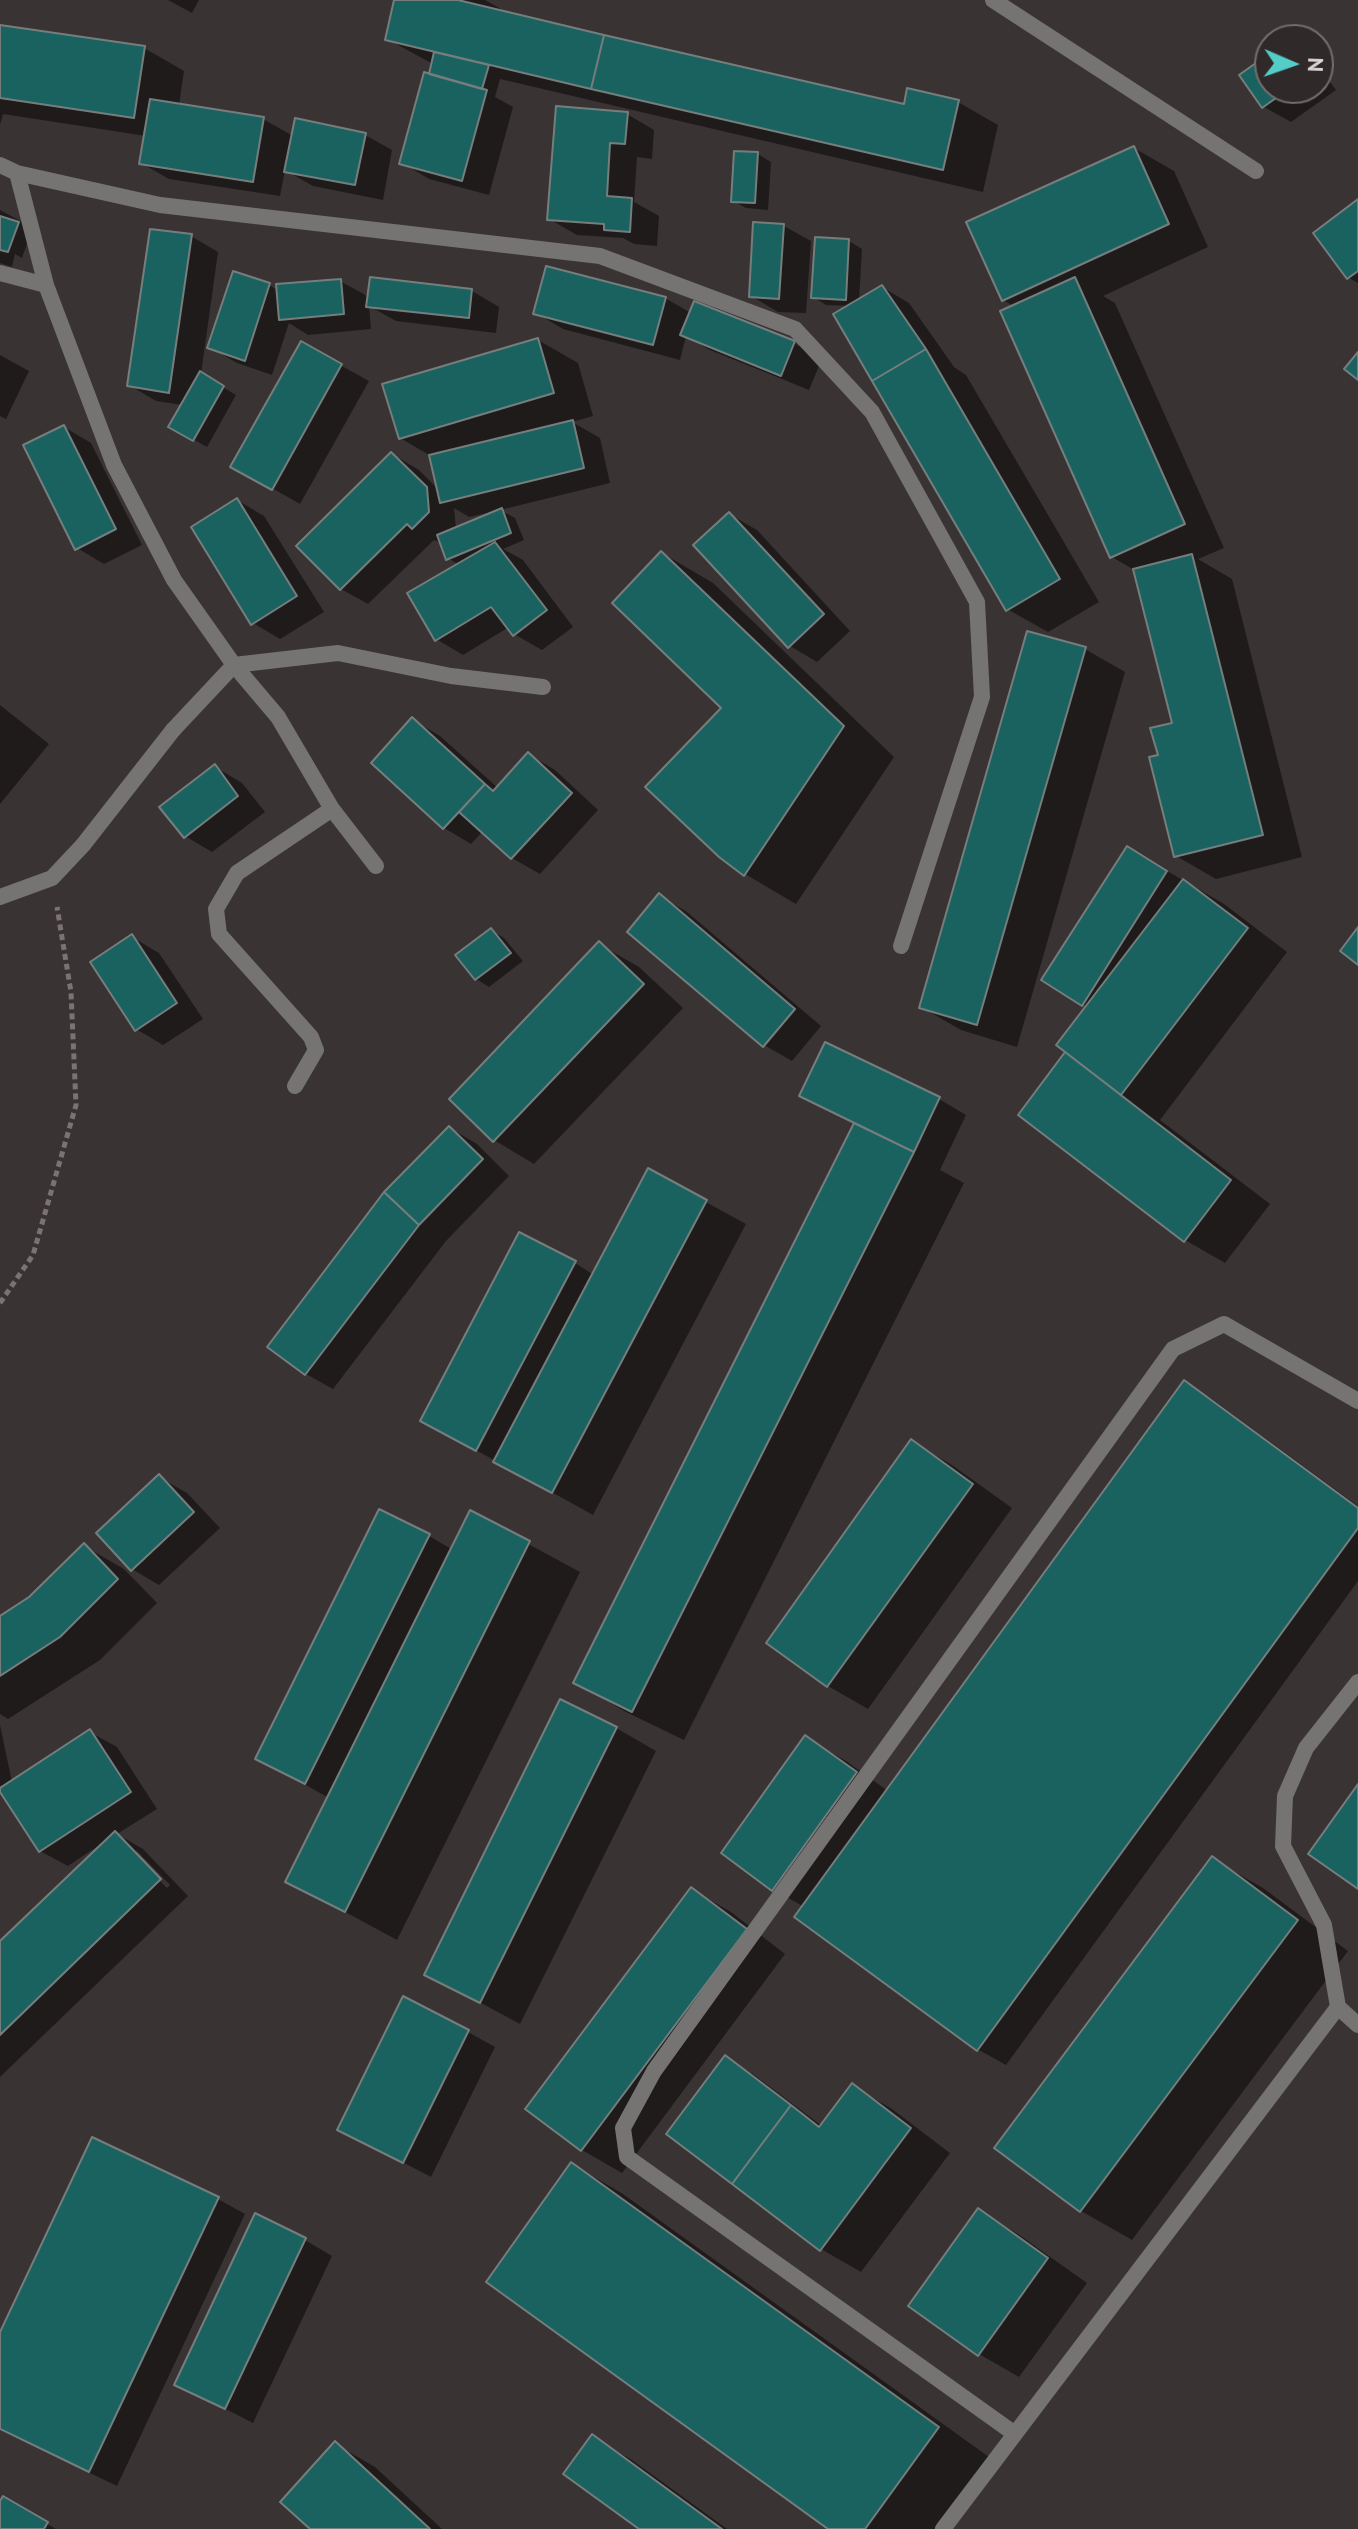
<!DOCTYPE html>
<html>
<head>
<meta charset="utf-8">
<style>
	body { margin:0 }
	#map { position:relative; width:1358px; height:2529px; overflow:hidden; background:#3a3334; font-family:"PT Sans",sans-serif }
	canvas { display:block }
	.north { position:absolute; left:1254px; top:24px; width:80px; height:80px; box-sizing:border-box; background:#30292a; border:2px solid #746d6e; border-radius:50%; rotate:92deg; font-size:22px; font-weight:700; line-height:32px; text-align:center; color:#d9d4d5 }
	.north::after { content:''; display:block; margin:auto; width:28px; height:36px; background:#54cdc8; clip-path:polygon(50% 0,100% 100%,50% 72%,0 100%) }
</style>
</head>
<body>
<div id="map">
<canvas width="1358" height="2529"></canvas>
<div class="north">N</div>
</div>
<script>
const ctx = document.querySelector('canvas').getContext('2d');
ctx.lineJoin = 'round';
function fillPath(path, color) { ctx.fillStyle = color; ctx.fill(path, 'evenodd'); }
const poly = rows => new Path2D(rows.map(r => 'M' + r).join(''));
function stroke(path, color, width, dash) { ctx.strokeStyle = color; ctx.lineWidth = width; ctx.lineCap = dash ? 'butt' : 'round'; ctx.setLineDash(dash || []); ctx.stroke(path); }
fillPath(poly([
	[168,0,199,0,192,13],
	[396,0,485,0,501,9,501,12,905,106,958,102,998,125,983,192,500,79,495,97,513,107,489,195,429,179,402,163,433,64,387,39],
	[0,25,144,48,184,71,179,105,263,119,293,136,365,135,392,150,383,200,313,186,285,170,280,196,169,179,141,163,146,136,3,114,0,125],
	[1270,55,1270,88,1318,88,1318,65,1336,90,1291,122,1264,107],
	[627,114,654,130,652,159,637,157,634,202,659,216,657,246,634,244,623,238,577,235,549,219],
	[1134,148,1174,171,1208,247,1103,296,1115,303,1224,548,1198,559,1232,579,1302,857,1216,879,1176,856,1160,757,1175,724,1136,571,1112,557,1015,307,1003,300],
	[758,154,771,162,768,210,746,208,733,201],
	[1358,202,1358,283,1349,278,1316,234],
	[0,210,26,224,31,232,22,258,15,254,12,267,0,263],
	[784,226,811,241,806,313,778,312,751,296],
	[191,236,218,252,201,374,236,395,207,447,170,426,183,405,156,401,129,385],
	[849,241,862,249,859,301,882,287,909,303,954,367,966,375,1099,602,1048,632,1007,609,850,306,826,305,813,297],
	[371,280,472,291,499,307,496,333,396,321,369,306,371,329,308,335,289,323,272,375,237,363,210,347,269,285,279,291,340,281,369,297],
	[665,298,691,313,695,304,794,343,822,359,809,390,710,350,686,336,680,360,563,329,536,313],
	[538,340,578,363,593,416,572,422,600,438,610,483,500,510,515,518,524,540,503,549,523,560,573,627,542,650,514,634,509,627,463,655,436,639,459,565,448,558,441,543,434,540,368,604,341,589,392,454,419,470,439,490,431,456,400,438],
	[454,508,469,517,492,512,493,514,456,529],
	[302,344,369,381,300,504,233,466],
	[0,355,29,371,6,419,0,416],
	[64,427,91,443,142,545,104,564,77,548],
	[237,500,264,516,324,612,280,639,253,623],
	[729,514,757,530,850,631,817,662,790,646],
	[662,553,713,583,894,757,796,904,745,874,720,856,724,707],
	[1085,649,1125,672,1017,1047,961,1030,921,1007],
	[0,705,49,744,0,804],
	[413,720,440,736,498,788,528,754,555,770,598,810,540,874,512,858,483,831,471,844,444,828,374,763],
	[215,767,242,783,265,812,212,852,185,836],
	[1155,864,1224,904,1287,952,1160,1120,1270,1204,1225,1263,1185,1240,1020,1114,1068,1052,1088,1007,1044,979],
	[660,896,687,912,821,1026,792,1061,764,1045],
	[491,930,504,938,523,961,489,987,476,979],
	[132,937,159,953,203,1019,163,1045,136,1029],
	[599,944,639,967,683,1008,534,1164,494,1140],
	[802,1096,939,1099,966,1115,940,1170,964,1183,684,1740,626,1712,576,1682,856,1124],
	[450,1128,477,1144,509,1176,446,1241,333,1389,306,1374],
	[649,1171,746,1224,593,1515,463,1443,575,1263,594,1275],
	[1185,1383,1212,1399,1358,1506,1358,1581,1006,2065,979,2050,797,1916,804,1907,773,1889,806,1738,846,1761,888,1791],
	[912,1442,952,1465,1012,1508,868,1709,828,1686,768,1643],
	[159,1477,187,1493,220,1528,159,1585,132,1569],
	[471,1513,580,1572,397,1940,288,1881,329,1798,257,1758,429,1536,453,1550],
	[84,1546,124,1569,157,1603,100,1660,8,1719,0,1714,0,1618,30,1599],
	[0,1725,12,1782,90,1732,117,1747,157,1809,117,1834,143,1849,188,1896,0,2077,0,1944,100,1848,98,1846,68,1866,40,1851,2,1792,0,1792],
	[137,1851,170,1885,167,1888,134,1854],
	[616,1728,656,1751,520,2024,427,1974],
	[1212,1859,1263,1888,1348,1951,1132,2240,1081,2211,997,2148],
	[691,1889,731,1912,785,1954,622,2173,582,2150],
	[468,2032,495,2047,431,2177,339,2129],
	[725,2058,753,2074,822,2126,853,2086,892,2109,950,2153,861,2272,821,2249],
	[572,2164,623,2194,989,2457,937,2529,832,2529],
	[218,2199,245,2214,117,2486,0,2430,0,2337],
	[979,2211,1018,2234,1087,2283,1019,2377,979,2354],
	[305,2240,332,2256,253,2423,177,2384],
	[592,2437,632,2460,727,2529,643,2529],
	[335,2444,375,2467,442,2529,312,2529],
	[4,2499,56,2529,0,2529,0,2505]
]), '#0007');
const building = poly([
	[394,0,458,0,604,35,591,89,385,40,394,0],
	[0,25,145,46,134,118,0,98,0,25],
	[604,35,904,104,907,88,959,100,943,170,591,89,604,35],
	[434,52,489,65,482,89,429,74,434,52],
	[1270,53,1270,88,1290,88,1262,108,1239,75,1270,53],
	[424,72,487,90,462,181,399,164,424,72],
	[150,99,264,117,253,182,139,164,150,99],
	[556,106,628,112,625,144,610,143,607,196,632,198,630,232,604,230,604,224,547,220,556,106],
	[295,118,366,133,355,185,284,172,295,118],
	[1134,146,1169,224,1002,301,966,222,1134,146],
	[734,151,758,152,755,203,731,202,734,151],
	[1358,199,1358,271,1347,279,1313,233,1358,199],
	[0,216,19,222,8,252,0,250,0,216],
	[753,222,784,224,779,299,749,297,753,222],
	[150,229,192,234,169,393,127,386,150,229],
	[815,237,849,239,846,300,811,298,815,237],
	[546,266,666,297,653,345,533,314,546,266],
	[233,271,270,283,245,361,207,348,233,271],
	[370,277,472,289,469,318,366,307,370,277],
	[1075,277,1185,524,1110,558,1000,311,1075,277],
	[341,279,344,314,279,320,276,284,341,279],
	[882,285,926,349,872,381,833,314,882,285],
	[694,301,795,341,781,376,680,335,694,301],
	[538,338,554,393,399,439,382,384,538,338],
	[301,341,342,364,272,490,230,467,301,341],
	[926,349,1060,579,1006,611,872,381,926,349],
	[1358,352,1358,380,1344,369,1358,352],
	[200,371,224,386,193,441,168,427,200,371],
	[573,420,584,468,440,503,429,455,573,420],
	[64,425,116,529,75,550,23,445,64,425],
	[391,452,427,487,429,512,412,529,407,524,340,590,296,546,391,452],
	[237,498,297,596,251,625,191,527,237,498],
	[502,508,511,533,446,560,437,535,502,508],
	[729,512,824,614,788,648,693,545,729,512],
	[495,542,547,610,513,636,491,607,435,641,407,593,495,542],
	[661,551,844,726,744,876,719,857,645,787,721,708,612,603,661,551],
	[1192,554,1263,835,1174,857,1149,757,1158,755,1150,728,1172,723,1133,569,1192,554],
	[1027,631,1086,647,977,1025,919,1008,1027,631],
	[412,717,485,784,443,829,371,763,412,717],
	[528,752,572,793,511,859,459,812,485,784,493,791,528,752],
	[215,764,238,796,184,838,159,807,215,764],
	[1127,846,1167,871,1082,1006,1041,980,1127,846],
	[1183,879,1248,928,1121,1095,1056,1045,1183,879],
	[659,893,795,1009,763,1047,627,932,659,893],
	[1358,927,1358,965,1340,951,1358,927],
	[491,928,511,953,475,980,455,955,491,928],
	[132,934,177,1003,135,1031,90,962,132,934],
	[599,941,644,984,493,1142,449,1099,599,941],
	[825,1042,940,1097,914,1152,799,1096,825,1042],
	[1065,1052,1231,1180,1184,1242,1018,1115,1065,1052],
	[854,1123,914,1152,632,1712,573,1683,854,1123],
	[449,1126,483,1159,419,1225,384,1192,449,1126],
	[648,1168,707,1200,552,1493,493,1462,648,1168],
	[384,1192,419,1225,305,1375,267,1347,384,1192],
	[519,1232,576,1261,476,1451,420,1421,519,1232],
	[1184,1380,1358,1508,1358,1528,977,2051,794,1917,1184,1380],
	[911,1439,973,1484,827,1687,766,1643,911,1439],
	[159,1474,194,1512,131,1571,96,1533,159,1474],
	[379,1509,430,1534,305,1784,255,1759,379,1509],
	[470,1510,530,1541,345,1912,285,1882,470,1510],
	[84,1543,118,1579,60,1637,0,1676,0,1616,29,1597,84,1543],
	[560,1699,617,1727,480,2003,424,1975,560,1699],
	[90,1729,131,1792,39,1852,0,1792,0,1788,90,1729],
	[805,1735,857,1772,772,1891,721,1853,805,1735],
	[1358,1784,1358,1889,1308,1854,1358,1784],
	[115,1831,161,1879,0,2035,0,1941,115,1831],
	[1212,1856,1298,1920,1080,2212,994,2148,1212,1856],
	[691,1887,747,1929,581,2151,525,2109,691,1887],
	[403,1996,469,2030,403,2163,337,2130,403,1996],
	[725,2055,791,2105,732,2184,666,2134,725,2055],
	[852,2083,911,2128,820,2251,732,2184,791,2105,819,2127,852,2083],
	[92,2137,219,2197,89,2472,0,2429,0,2332,92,2137],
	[571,2162,939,2427,865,2529,828,2529,486,2282,571,2162],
	[978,2208,1048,2258,978,2356,908,2306,978,2208],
	[255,2213,306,2238,225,2409,174,2385,255,2213],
	[592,2434,722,2529,639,2529,563,2474,592,2434],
	[335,2441,430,2529,310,2529,280,2502,335,2441],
	[3,2496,48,2522,44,2529,0,2529,0,2501,3,2496]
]);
fillPath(building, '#1a625f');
stroke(building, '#757e7d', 2);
stroke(poly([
	[0,1303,33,1255,76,1105,71,992,57,907]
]), '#7a7374', 5, [6, 4]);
stroke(poly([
	[993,0,1256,171],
	[234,665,278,717,332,809,376,866],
	[0,897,52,878,83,845,173,730],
	[295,1086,316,1050,311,1037,219,934,216,909,237,873,332,809],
	[1358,1682,1306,1748,1285,1796,1283,1846,1324,1925,1338,2007,1358,2025],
	[1015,2434,627,2157,623,2128,654,2071,1173,1349,1224,1324,1358,1401],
	[943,2529,1338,2007]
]), '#767373', 16);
stroke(poly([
	[0,165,17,173,160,205,600,256,795,329,872,412,977,602,982,697,901,946],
	[17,173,46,285,114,465,174,580,234,665,173,730],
	[0,273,46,285],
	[234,665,338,653,451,676,543,687]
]), '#767373', 16);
</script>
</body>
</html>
